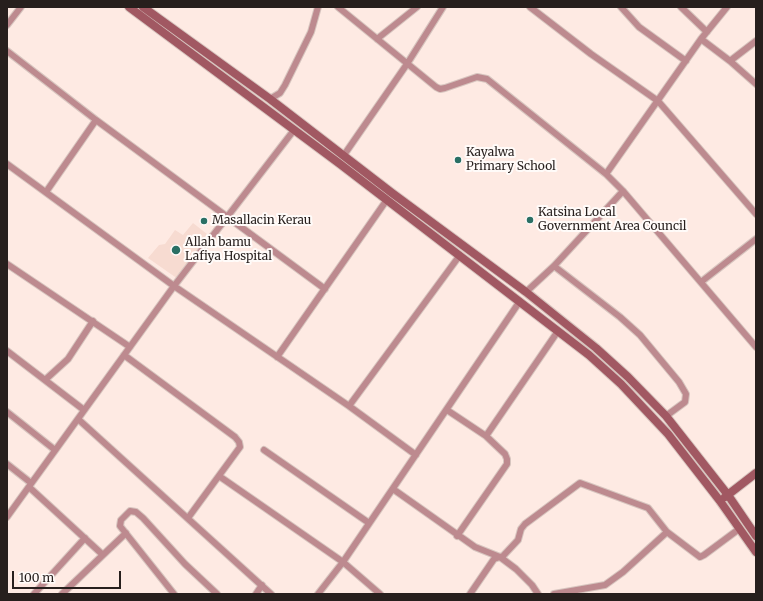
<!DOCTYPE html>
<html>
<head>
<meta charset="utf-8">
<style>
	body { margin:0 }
	#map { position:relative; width:763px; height:601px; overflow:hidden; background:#feeae3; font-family:Merriweather,serif }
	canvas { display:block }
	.frame { position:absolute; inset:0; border:8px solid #271f1d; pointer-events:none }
	.scale { position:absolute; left:12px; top:571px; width:109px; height:18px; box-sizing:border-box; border:2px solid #271f1d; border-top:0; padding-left:5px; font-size:12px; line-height:14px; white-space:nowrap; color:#271f1d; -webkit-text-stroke:3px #fffbf9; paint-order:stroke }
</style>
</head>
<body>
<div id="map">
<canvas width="763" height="601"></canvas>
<div class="frame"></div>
<div class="scale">100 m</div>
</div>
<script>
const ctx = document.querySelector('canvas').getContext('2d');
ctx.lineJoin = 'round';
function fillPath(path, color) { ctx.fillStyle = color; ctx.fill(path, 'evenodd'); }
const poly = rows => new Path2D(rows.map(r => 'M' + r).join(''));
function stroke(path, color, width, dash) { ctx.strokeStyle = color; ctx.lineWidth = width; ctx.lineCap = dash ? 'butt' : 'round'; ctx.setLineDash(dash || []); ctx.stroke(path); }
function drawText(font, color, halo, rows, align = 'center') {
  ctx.font = font + ' Merriweather,serif'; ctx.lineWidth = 4; ctx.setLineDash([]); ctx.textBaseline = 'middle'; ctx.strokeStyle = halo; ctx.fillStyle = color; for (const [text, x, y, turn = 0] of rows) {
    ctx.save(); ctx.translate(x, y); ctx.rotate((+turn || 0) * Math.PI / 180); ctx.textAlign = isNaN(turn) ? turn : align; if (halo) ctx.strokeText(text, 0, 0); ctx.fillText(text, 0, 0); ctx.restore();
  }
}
fillPath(poly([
	[193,223,207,234,178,279,148,258,159,245,165,244,175,230,183,235]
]), '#f7dbd1');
const street = poly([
	[338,7,436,87,440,89,445,88,477,77,487,79,606,174,623,191,756,347],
	[530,7,591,54,658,101,756,214],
	[621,7,639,27,686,61],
	[681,7,707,32],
	[7,25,21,7],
	[377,39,417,7],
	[701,39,730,61,756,84],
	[7,51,96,120,325,289],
	[730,61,756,41],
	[270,99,280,93,285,85,311,32,318,7],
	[344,155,407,64,443,7],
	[7,164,174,286,349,406,416,455],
	[606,174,701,39,727,7],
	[46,192,96,120],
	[7,264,130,347],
	[554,266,620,317,640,335,679,382,686,394,685,402,666,416],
	[701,282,756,239],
	[526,292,554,266,623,191],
	[7,351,84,410],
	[124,355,235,437,239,442,240,447,188,518],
	[277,357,386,201],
	[45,380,68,359,93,321],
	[349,406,460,255],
	[447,410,486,436,505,454,507,459,507,464,457,536],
	[7,412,55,450],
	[78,419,271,594],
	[486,436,558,331],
	[264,450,369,523],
	[7,464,31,483],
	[219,476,343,562,380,594],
	[29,487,103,555],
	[393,489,475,547,500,557,516,569,532,585,538,594],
	[7,517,174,286,294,130],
	[34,594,85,538],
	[62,594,126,533],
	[174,594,120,526,121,520,130,511,136,512,143,518,185,564,217,594],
	[256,594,262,585],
	[318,594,343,562,520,301],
	[470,594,494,559,503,556,518,540,521,529,525,524,580,483,648,508,667,532,700,557,704,555,739,529],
	[554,594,605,585,623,572,667,532]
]);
const secondary = poly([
	[129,7,340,164,589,355,621,384,668,434,720,501,756,552],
	[143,7,270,99,392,193,526,292,596,348,628,377,666,416,728,495,756,536],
	[725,497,756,473]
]);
stroke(street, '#d7c5bf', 8);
stroke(secondary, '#d7c5bf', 10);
stroke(street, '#bd8a8f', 6);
stroke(secondary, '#a15862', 8);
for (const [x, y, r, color] of [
	[458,160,4,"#2a6f64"],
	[530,220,4,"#2a6f64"],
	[204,221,4,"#2a6f64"],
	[176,250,5,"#2a6f64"]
]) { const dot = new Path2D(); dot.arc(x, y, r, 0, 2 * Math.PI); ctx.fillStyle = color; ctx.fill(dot); stroke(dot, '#fffbf9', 1.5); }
drawText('12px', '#271f1d', '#fffbf9', [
	["Kayalwa",466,153],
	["Primary School",466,167],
	["Katsina Local",538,213],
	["Government Area Council",538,227],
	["Masallacin Kerau",212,221],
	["Allah bamu",185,243],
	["Lafiya Hospital",185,257]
], 'left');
</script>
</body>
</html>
